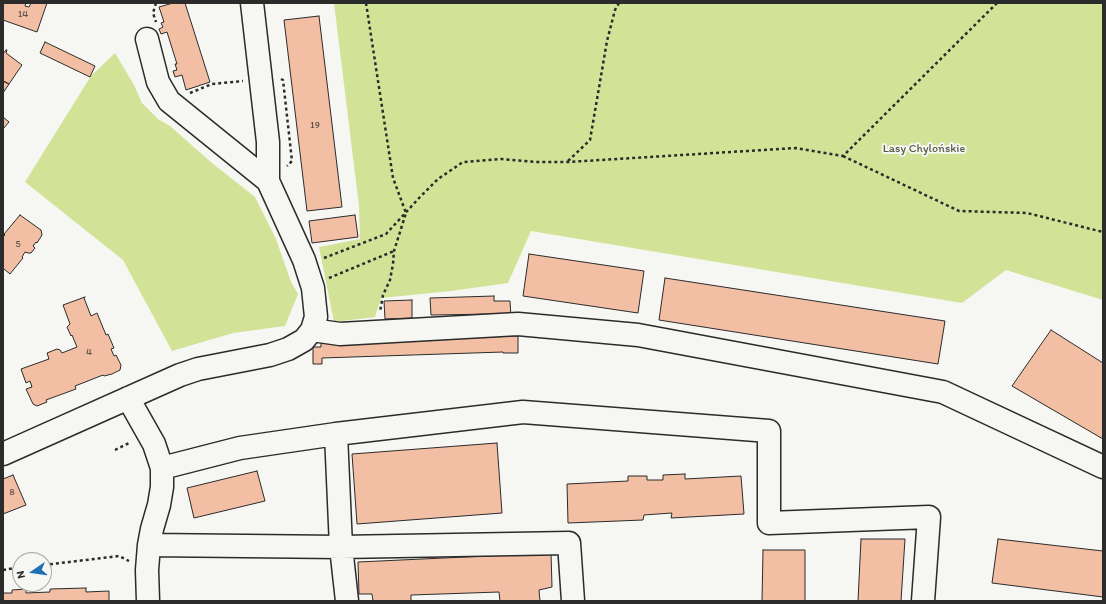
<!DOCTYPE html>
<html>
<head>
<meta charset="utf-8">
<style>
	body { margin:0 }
	#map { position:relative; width:1106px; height:604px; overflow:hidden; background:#f6f6f2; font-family:Itim,sans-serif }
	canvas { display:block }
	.frame { position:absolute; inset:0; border:4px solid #2b2b2b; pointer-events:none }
	.north { position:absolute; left:12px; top:552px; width:40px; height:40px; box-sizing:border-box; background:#f6f6f2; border:1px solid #a5a5a2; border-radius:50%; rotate:257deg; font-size:11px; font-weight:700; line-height:16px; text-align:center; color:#2b2b2b }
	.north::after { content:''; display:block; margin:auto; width:14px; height:18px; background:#1f6fb2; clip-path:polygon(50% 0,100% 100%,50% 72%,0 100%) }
</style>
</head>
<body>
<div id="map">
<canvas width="1106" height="604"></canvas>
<div class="frame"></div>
<div class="north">N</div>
</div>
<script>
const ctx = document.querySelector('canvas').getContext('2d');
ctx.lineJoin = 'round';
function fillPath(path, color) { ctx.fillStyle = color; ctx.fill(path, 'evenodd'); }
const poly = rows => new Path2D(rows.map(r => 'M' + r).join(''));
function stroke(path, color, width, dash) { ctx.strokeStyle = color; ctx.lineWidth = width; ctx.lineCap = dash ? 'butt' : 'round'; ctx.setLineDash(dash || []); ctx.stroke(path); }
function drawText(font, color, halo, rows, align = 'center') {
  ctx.font = font + ' Itim,sans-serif'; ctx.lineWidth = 4; ctx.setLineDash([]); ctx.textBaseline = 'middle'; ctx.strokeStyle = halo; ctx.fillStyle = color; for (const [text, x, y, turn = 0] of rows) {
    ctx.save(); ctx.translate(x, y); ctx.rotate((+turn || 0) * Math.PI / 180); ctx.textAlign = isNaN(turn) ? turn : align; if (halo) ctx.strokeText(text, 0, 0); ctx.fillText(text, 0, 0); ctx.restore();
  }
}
fillPath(poly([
	[334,3,1103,3,1103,300,1006,270,962,303,531,231,508,283,451,291,381,298,375,317,334,322,319,247,360,239,359,206],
	[115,53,134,85,142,103,158,119,170,126,212,163,255,197,276,239,291,282,298,294,285,326,233,333,172,351,123,260,25,182,91,76]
]), '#d2e397');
const building = poly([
	[3,3,26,3,25,6,29,7,31,3,47,3,37,32,3,20,3,3],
	[173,3,185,3,210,82,186,90,182,75,175,77,173,71,177,70,175,64,177,64,167,32,161,34,159,29,163,27,161,23,164,22,159,7,173,3],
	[319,16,342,207,307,211,284,20,319,16],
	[45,42,95,66,90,77,40,53,45,42],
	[6,50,7,50,6,53,22,65,9,84,3,81,3,54,6,50],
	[3,81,9,84,3,93,3,81],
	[3,117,9,122,3,129,3,117],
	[20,215,41,230,42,235,37,243,36,242,33,246,35,248,31,253,28,253,25,252,22,257,23,258,10,274,4,269,3,270,3,237,5,235,4,234,20,215],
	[355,215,358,237,312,243,309,221,355,215],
	[529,254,644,271,638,313,523,296,529,254],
	[665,278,945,321,938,364,659,320,665,278],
	[494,296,494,301,510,301,511,317,494,318,494,314,431,315,430,298,494,296],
	[85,297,84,298,91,316,97,313,106,335,108,334,114,348,111,349,114,356,116,355,121,365,120,370,112,374,104,376,103,375,75,386,76,389,46,400,47,402,37,406,33,404,26,389,32,387,30,381,26,383,21,369,49,359,47,353,57,349,60,350,62,353,77,347,72,335,71,336,67,327,70,324,63,305,85,297],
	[412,300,412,318,385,319,384,301,412,300],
	[1051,330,1103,363,1103,439,1012,386,1051,330],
	[518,336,518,353,503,353,503,352,322,358,322,364,313,364,313,347,321,347,321,342,518,336],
	[497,443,502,513,357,524,352,454,497,443],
	[257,471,265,501,194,518,187,488,257,471],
	[685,474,685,479,741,476,744,514,671,518,672,513,644,515,643,520,568,523,567,484,628,481,628,476,647,476,647,480,663,480,663,475,685,474],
	[13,475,26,505,3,514,3,479,13,475],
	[861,539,905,539,901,601,858,601,861,539],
	[998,539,1103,551,1103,597,992,583,998,539],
	[763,550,805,550,805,601,762,601,763,550],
	[551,553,552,587,539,590,540,601,500,601,499,592,411,595,411,601,373,601,372,594,359,594,358,562,551,553],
	[86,588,86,592,109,591,109,601,3,601,3,593,12,593,12,590,26,589,26,593,50,592,50,589,86,588]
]);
fillPath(building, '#f3bfa4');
stroke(building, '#2b2b2b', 1);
const minor = poly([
	[147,39,158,82,169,101,268,181],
	[312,330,340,334,518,324,638,335,943,392,1103,467],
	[128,398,154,444,162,468,162,487,159,505,152,529,149,545,147,570,148,601],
	[336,434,341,547,347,601],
	[3,454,180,375,198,369,270,355,288,349,304,340,312,330,316,317,313,288,304,260,268,181,268,142,252,3],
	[162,468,240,448,336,434,523,412,769,431,769,523,929,517,923,601],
	[149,545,341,547,569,543,573,601]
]);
stroke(minor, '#2b2b2b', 25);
stroke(poly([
	[156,3,153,13,156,22],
	[366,3,393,178,406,213,394,251,393,264,390,280,383,295,380,312],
	[281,79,283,80,292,161,287,166],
	[190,93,212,84,243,81],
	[843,156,959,211,1027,213,1103,232],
	[568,161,590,140,607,41,615,10,619,3],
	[324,258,386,234,420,197,438,179,463,162,502,159,535,162,568,162,796,148,843,156,997,3],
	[329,278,394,251],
	[115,450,131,442],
	[44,565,119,556,129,561],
	[3,570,20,567]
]), '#2b2b2b', 2.5, [3, 3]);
stroke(minor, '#f6f6f2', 22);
drawText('10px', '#5d5049', null, [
	["14",23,14],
	["19",315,125],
	["5",18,244],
	["4",89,352],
	["8",12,492]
]);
drawText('12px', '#555946', '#f6f6f2', [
	["Lasy Chylońskie",924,149]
]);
</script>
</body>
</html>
